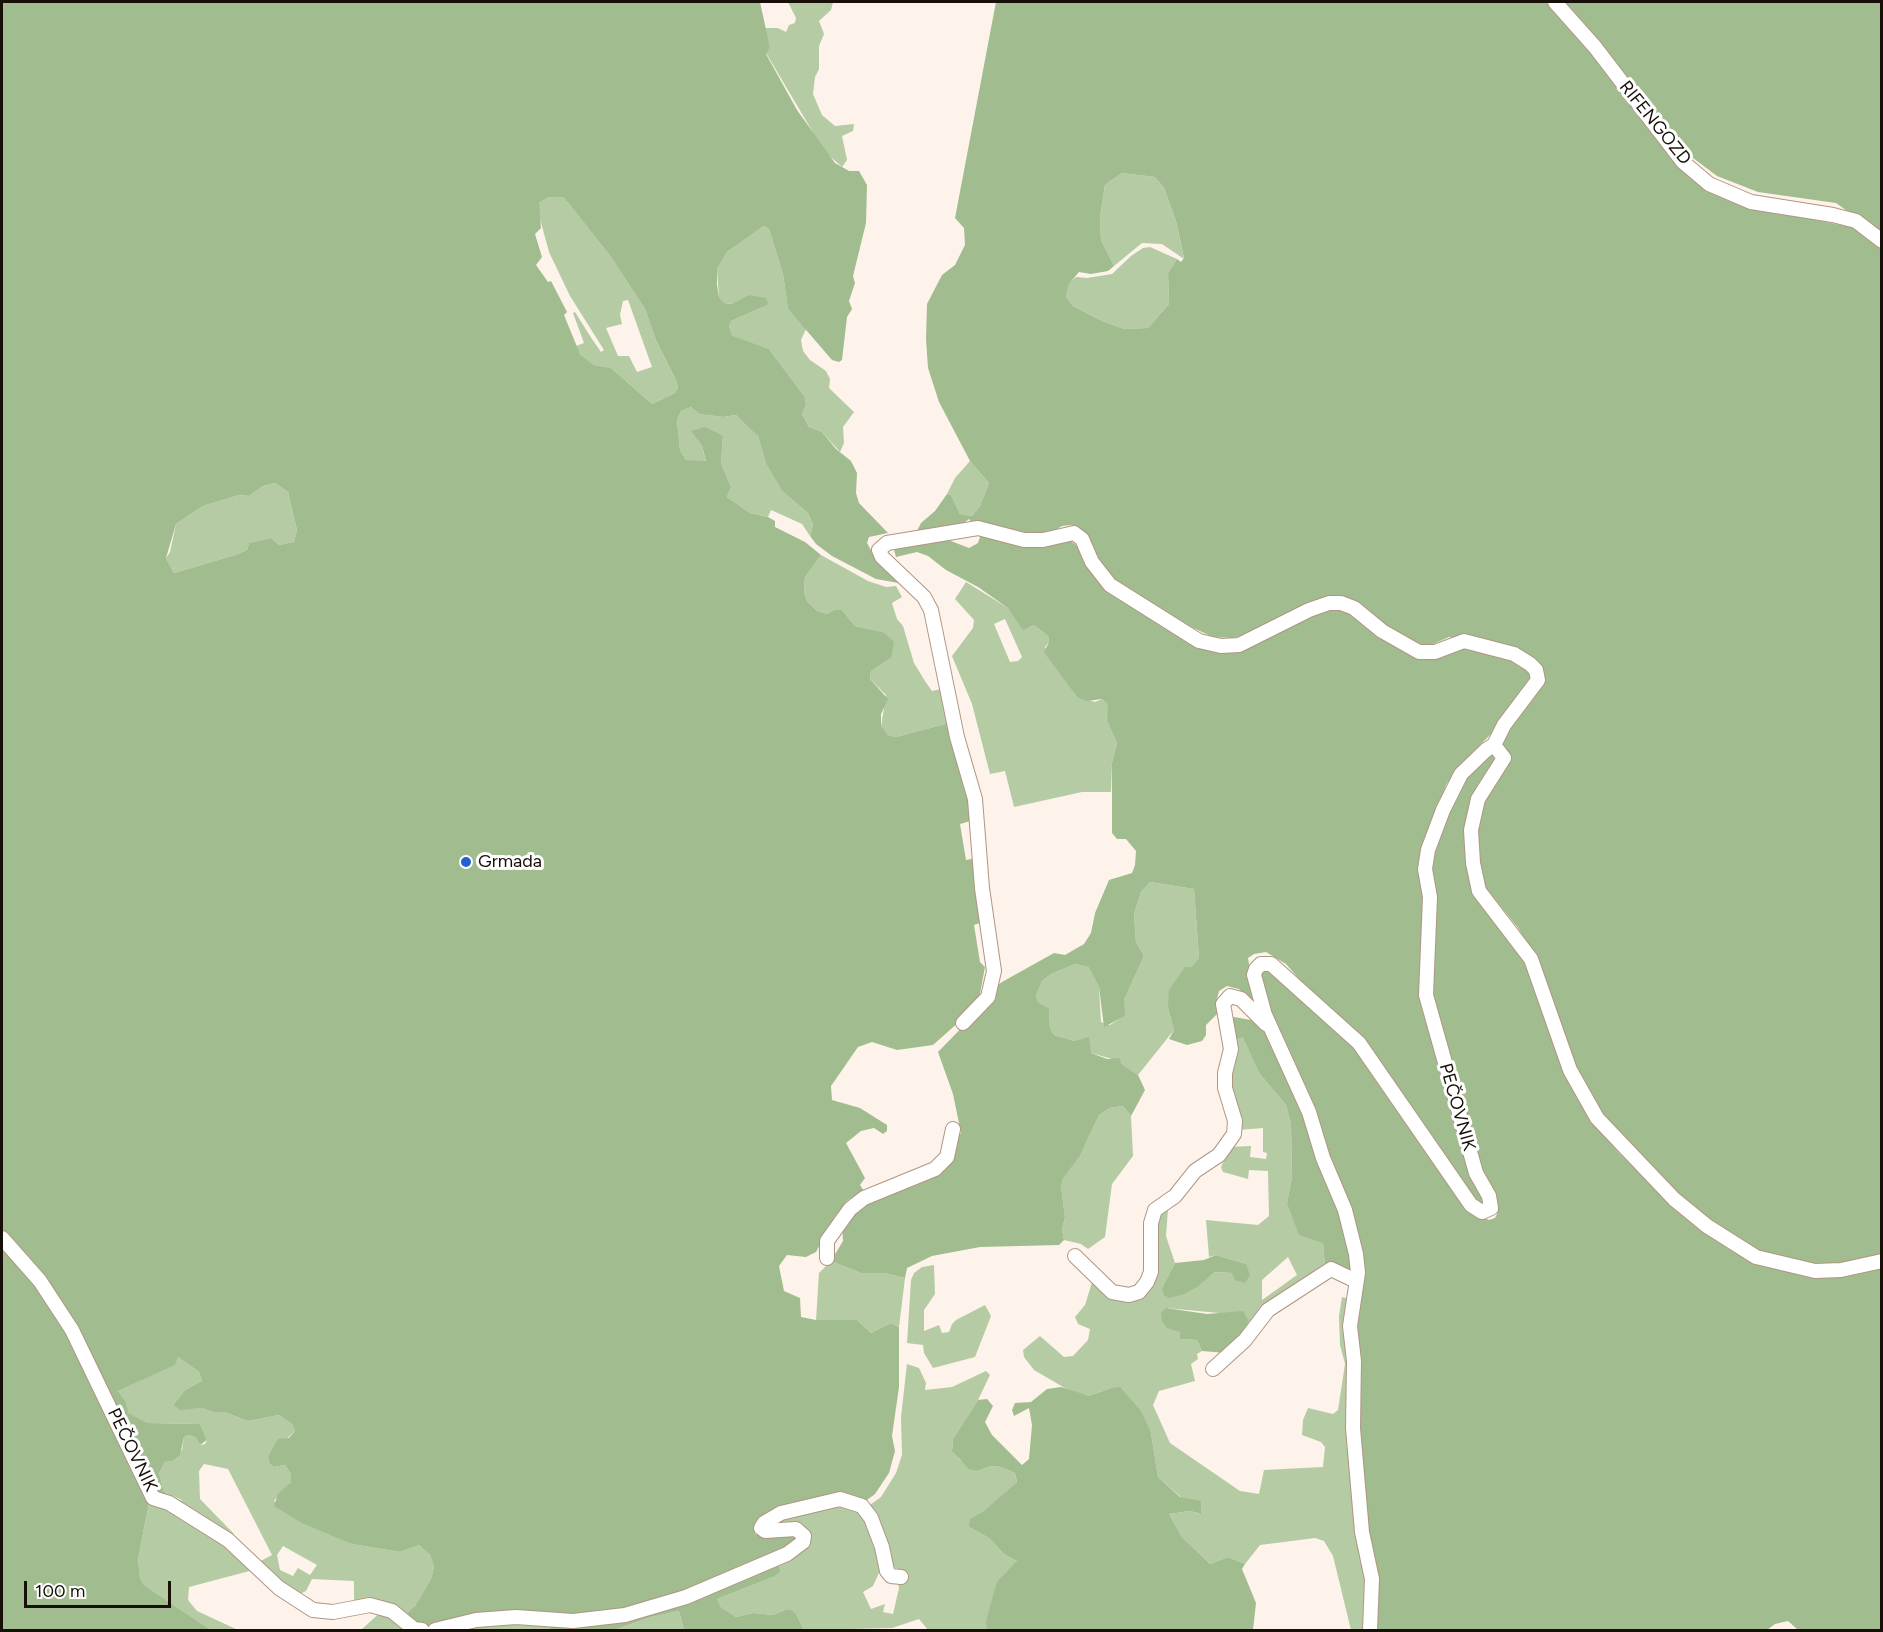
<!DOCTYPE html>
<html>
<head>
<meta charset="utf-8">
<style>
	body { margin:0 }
	#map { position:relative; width:1883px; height:1632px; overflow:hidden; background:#fef3ea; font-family:Figtree,sans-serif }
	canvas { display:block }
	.frame { position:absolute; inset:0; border:3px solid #180f08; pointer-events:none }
	.scale { position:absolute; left:24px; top:1581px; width:147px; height:27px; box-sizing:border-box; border:3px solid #180f08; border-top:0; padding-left:8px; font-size:18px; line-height:21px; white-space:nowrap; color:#180f08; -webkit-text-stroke:4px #fff; paint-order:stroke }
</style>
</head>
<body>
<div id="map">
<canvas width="1883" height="1632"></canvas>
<div class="frame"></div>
<div class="scale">100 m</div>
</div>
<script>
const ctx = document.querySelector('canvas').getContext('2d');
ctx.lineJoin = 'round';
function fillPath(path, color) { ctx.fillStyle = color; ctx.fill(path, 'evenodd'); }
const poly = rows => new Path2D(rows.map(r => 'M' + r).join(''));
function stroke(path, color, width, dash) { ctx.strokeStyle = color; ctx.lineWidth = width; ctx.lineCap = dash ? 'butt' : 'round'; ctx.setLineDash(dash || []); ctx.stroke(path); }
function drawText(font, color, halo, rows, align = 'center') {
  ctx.font = font + ' Figtree,sans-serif'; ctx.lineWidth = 6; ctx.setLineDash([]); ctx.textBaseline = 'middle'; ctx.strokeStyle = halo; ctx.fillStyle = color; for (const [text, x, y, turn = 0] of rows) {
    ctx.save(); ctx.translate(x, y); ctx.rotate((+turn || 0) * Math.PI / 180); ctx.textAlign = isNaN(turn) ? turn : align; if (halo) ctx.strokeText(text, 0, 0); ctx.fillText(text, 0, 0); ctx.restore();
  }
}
fillPath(poly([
	[788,2,833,2,831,10,819,21,824,34,819,46,819,69,815,77,813,94,822,115,835,126,854,124,853,131,842,136,847,160,842,167,824,151,766,53,770,48,765,28,778,28,786,32,789,25,795,23,796,18],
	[1122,173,1155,177,1164,188,1176,221,1184,259,1162,244,1142,243,1114,266,1101,240,1100,217,1105,185],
	[549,197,563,197,569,204,611,257,645,309,656,340,676,380,678,387,675,393,652,404,611,368,594,365,580,354,576,346,584,343,573,313,575,312,592,339,601,352,604,350,570,296,549,252,539,215,539,203],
	[628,300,652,367,637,372,629,356,618,356,606,328,622,324,620,315,623,301],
	[764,226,769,229,783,274,788,309,806,329,801,340,803,351,810,360,826,371,830,379,829,388,854,412,843,427,844,443,840,452,822,432,809,427,802,414,806,405,805,397,769,349,732,337,729,326,731,321,763,307,748,295,733,304,724,303,719,297,717,269,727,252],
	[1150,247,1177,259,1168,273,1169,304,1148,328,1124,329,1102,321,1073,306,1066,297,1067,285,1076,277,1087,278,1112,274,1131,256,1143,248],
	[691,407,699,414,723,417,736,415,750,427,758,436,766,464,782,491,808,513,813,525,810,536,802,524,771,510,768,517,750,513,727,497,731,487,721,463,723,436,692,432,702,446,706,462,686,460,680,450,677,420,681,411],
	[970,461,989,483,980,506,972,516,960,514,951,495,947,494,955,478],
	[275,483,288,492,297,530,294,542,279,545,271,538,249,543,247,550,235,555,174,573,166,558,170,552,176,524,203,506,239,495,249,496,263,486],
	[821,555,868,581,886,587,896,586,902,597,892,603,897,619,903,626,914,663,925,681,932,691,941,689,949,723,896,737,888,735,881,727,886,695,870,679,871,671,891,658,883,632,855,626,842,610,834,610,827,614,817,611,807,601,804,592,805,577],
	[966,582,1008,608,1027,628,1034,625,1048,636,1049,642,1045,647,1076,696,1095,702,1102,699,1109,704,1107,721,1117,743,1112,763,1111,792,1082,792,1014,807,1005,771,990,774,972,704,952,656,973,628,974,620,955,599],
	[1005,619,1022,657,1018,661,1010,662,994,624],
	[1150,882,1194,889,1199,958,1168,1008,1174,1030,1138,1075,1112,1059,1091,1053,1075,1041,1054,1035,1050,1028,1049,1008,1038,1002,1036,996,1042,981,1051,974,1075,964,1090,967,1099,987,1101,1022,1110,1025,1124,1016,1124,1000,1144,956,1136,942,1134,914,1141,892],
	[1243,1036,1259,1073,1286,1105,1291,1124,1292,1177,1287,1203,1323,1242,1325,1266,1246,1333,1219,1313,1166,1308,1180,1332,1180,1339,1197,1340,1202,1351,1197,1354,1198,1359,1191,1364,1195,1381,1159,1391,1153,1405,1170,1443,1240,1491,1259,1494,1264,1470,1323,1467,1325,1447,1321,1442,1302,1435,1303,1420,1308,1408,1333,1414,1338,1410,1345,1364,1340,1345,1339,1316,1342,1297,1350,1299,1369,1585,1365,1630,1351,1630,1333,1556,1324,1541,1315,1538,1260,1545,1245,1564,1228,1557,1210,1564,1182,1537,1169,1514,1190,1511,1200,1514,1158,1477,1151,1433,1111,1388,1089,1396,1075,1394,1034,1370,1024,1357,1023,1350,1040,1336,1064,1357,1073,1356,1088,1340,1090,1329,1078,1324,1075,1317,1085,1305,1094,1276,1102,1284,1141,1294,1155,1215,1161,1208,1168,1209,1166,1236,1175,1263,1162,1288,1199,1286,1213,1272,1232,1273,1246,1264,1216,1255,1209,1257,1206,1220,1258,1225,1269,1216,1268,1171,1249,1170,1248,1179,1223,1172,1221,1167,1230,1147,1251,1146,1250,1157,1266,1159,1267,1153,1263,1152,1263,1128,1238,1130,1228,1087,1232,1041],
	[1288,1257,1297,1275,1262,1300,1262,1280],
	[1123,1106,1131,1116,1133,1156,1112,1184,1105,1237,1088,1249,1081,1244,1064,1240,1062,1229,1065,1218,1061,1186,1063,1177,1080,1156,1099,1115,1110,1108],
	[831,1261,861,1273,884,1273,905,1278,899,1327,891,1323,871,1333,857,1320,816,1320,819,1273],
	[934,1265,935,1294,924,1310,924,1331,939,1325,942,1333,949,1332,952,1324,956,1320,985,1305,991,1316,975,1357,933,1368,924,1353,923,1345,907,1343,911,1280,914,1273,922,1267],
	[178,1357,199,1372,202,1381,185,1390,173,1405,180,1409,202,1408,213,1412,224,1412,248,1421,279,1415,292,1424,295,1431,268,1457,269,1463,274,1467,285,1465,291,1474,291,1482,274,1501,352,1544,400,1552,419,1545,430,1555,434,1567,431,1579,415,1606,404,1616,354,1601,354,1581,312,1579,306,1591,298,1595,257,1563,272,1555,228,1469,204,1464,199,1471,200,1499,234,1534,231,1539,180,1507,182,1500,164,1492,159,1473,165,1462,172,1461,182,1450,184,1437,189,1435,196,1438,200,1445,205,1444,207,1440,203,1431,200,1424,148,1423,127,1413,126,1402,118,1391,174,1365],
	[283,1546,317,1565,310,1575,298,1568,293,1576,280,1570,277,1555],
	[907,1364,919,1368,926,1383,925,1390,952,1387,986,1371,990,1375,978,1400,953,1439,952,1450,960,1460,977,1471,991,1466,1001,1467,1015,1473,1017,1482,969,1527,989,1538,1004,1554,1017,1561,988,1630,928,1630,919,1619,892,1628,804,1630,796,1614,785,1610,773,1615,754,1613,736,1617,721,1607,717,1599,773,1577,770,1523,835,1504,866,1514,882,1566,873,1586,863,1592,871,1609,885,1604,883,1612,893,1614,899,1588,896,1574,899,1574,897,1568,887,1567,867,1507,881,1497,896,1473,902,1455,901,1417],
	[149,1503,176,1509,257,1569,189,1587,188,1600,197,1611,238,1630,211,1630,144,1585,140,1578,138,1559],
	[383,1610,411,1630,361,1630],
	[679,1611,684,1630,614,1630,651,1617],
	[482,1621,552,1624,549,1630,445,1630]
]), '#b4cba3');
fillPath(poly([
	[2,2,760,2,770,48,766,54,797,110,835,163,849,171,859,171,867,185,866,223,853,276,855,283,849,301,852,309,847,317,842,360,839,362,832,360,788,309,783,274,769,229,764,226,727,252,717,269,717,285,719,297,724,303,732,304,748,295,766,298,768,304,763,307,731,321,729,326,732,336,769,349,805,397,806,405,802,414,809,427,822,432,836,449,851,461,857,473,856,493,859,503,888,533,869,537,867,543,872,552,904,584,876,579,832,556,816,544,810,536,813,525,808,513,782,491,766,464,758,436,736,415,723,417,699,414,691,407,681,411,677,420,680,450,686,460,706,461,702,446,691,431,705,427,723,436,721,463,731,487,727,497,750,513,768,517,775,521,775,527,805,542,821,555,805,577,804,592,807,601,817,611,827,614,834,610,842,610,855,626,883,632,894,642,891,658,871,671,870,679,888,699,881,714,881,726,888,735,896,737,949,723,974,820,960,824,966,860,976,858,985,921,974,925,980,962,985,967,978,1005,933,1045,897,1050,872,1042,858,1047,831,1086,832,1100,860,1108,887,1125,887,1131,883,1134,874,1128,861,1131,846,1143,865,1178,860,1185,864,1191,848,1200,835,1216,816,1252,806,1257,787,1255,779,1266,784,1291,800,1298,801,1317,816,1320,857,1320,871,1333,891,1323,899,1327,899,1387,892,1436,895,1451,889,1473,875,1494,867,1500,862,1502,842,1494,761,1522,755,1531,755,1534,761,1536,794,1531,800,1542,719,1580,624,1613,424,1629,404,1616,415,1606,431,1579,434,1567,430,1555,419,1545,400,1552,352,1544,302,1523,274,1506,278,1494,291,1482,291,1474,285,1465,274,1467,269,1463,268,1457,278,1439,289,1438,295,1431,292,1424,279,1415,248,1421,224,1412,213,1412,202,1408,180,1410,173,1405,185,1390,202,1381,199,1372,178,1357,175,1365,118,1391,126,1402,128,1413,148,1423,200,1424,207,1440,200,1445,196,1438,189,1435,184,1437,180,1455,172,1461,165,1462,159,1473,164,1492,182,1501,180,1507,149,1503,138,1559,140,1578,144,1585,211,1630,2,1630],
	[549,197,563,197,569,204,611,257,645,309,656,340,676,380,678,387,675,393,652,404,611,368,594,365,580,354,564,315,567,312,551,281,548,282,536,265,542,257,535,234,541,228,539,203],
	[275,483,288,492,297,530,294,542,279,545,271,538,249,543,247,550,235,555,174,573,166,558,176,524,203,506,239,495,249,496,263,486],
	[996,2,1548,2,1697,180,1717,195,1739,204,1860,229,1882,247,1881,1258,1819,1268,1760,1255,1733,1239,1686,1203,1599,1113,1570,1053,1534,954,1518,928,1482,883,1476,838,1479,821,1488,794,1507,752,1499,738,1539,680,1523,653,1508,645,1483,639,1449,637,1431,645,1418,644,1402,637,1342,596,1309,602,1247,634,1233,638,1213,637,1150,608,1112,584,1089,551,1085,536,1072,525,1062,526,1049,534,1026,534,972,523,969,519,961,525,917,531,921,523,935,511,947,494,951,495,960,514,972,516,980,506,989,483,970,461,939,402,928,368,926,339,927,304,942,275,955,265,965,245,964,228,955,218],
	[1122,173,1155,177,1164,188,1176,221,1184,258,1181,262,1177,259,1168,273,1169,304,1148,328,1124,329,1102,321,1073,306,1066,297,1068,285,1079,272,1091,274,1108,271,1114,266,1101,240,1100,217,1105,185],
	[1563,2,1881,2,1881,235,1836,203,1758,192,1717,176,1673,143],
	[952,533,951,541,969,548,978,543,981,534,1065,537,1080,548,1094,573,1222,647,1341,602,1414,654,1455,644,1504,652,1534,674,1492,733,1460,765,1446,785,1432,828,1421,848,1421,870,1424,881,1420,978,1485,1203,1482,1206,1477,1204,1404,1104,1307,988,1286,964,1266,952,1254,954,1248,958,1256,1008,1239,989,1227,986,1219,991,1217,999,1219,1012,1206,1025,1206,1035,1202,1041,1187,1045,1169,1039,1174,1030,1168,1008,1169,990,1185,967,1192,967,1199,958,1194,889,1150,882,1141,892,1134,914,1136,942,1144,956,1124,1000,1125,1016,1104,1027,1099,987,1089,967,1075,964,1051,974,1042,981,1036,996,1038,1002,1049,1008,1050,1028,1054,1035,1075,1041,1089,1037,1091,1053,1107,1059,1120,1058,1121,1064,1138,1075,1145,1090,1131,1116,1123,1106,1110,1108,1099,1115,1080,1156,1063,1178,1061,1186,1065,1218,1062,1229,1064,1240,1059,1245,980,1247,932,1256,907,1268,905,1278,884,1273,861,1273,831,1261,843,1241,842,1225,849,1210,931,1168,961,1133,953,1094,938,1052,981,1008,990,991,1002,982,1054,953,1065,955,1084,944,1091,933,1095,913,1109,880,1132,873,1135,865,1136,851,1126,839,1117,839,1112,833,1112,763,1117,743,1107,721,1108,704,1102,699,1087,701,1077,697,1044,652,1049,642,1048,636,1034,625,1023,630,1008,608,978,587,946,570,928,556,917,552,896,557,893,546],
	[1487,752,1493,754,1495,759,1477,786,1468,815,1468,861,1524,957,1592,1119,1618,1152,1671,1203,1795,1272,1881,1266,1881,1630,1798,1630,1788,1621,1775,1624,1767,1630,1375,1630,1365,1530,1353,1330,1362,1267,1360,1238,1342,1186,1275,1024,1259,975,1267,968,1353,1045,1482,1217,1489,1220,1495,1218,1498,1212,1497,1201,1477,1167,1434,1014,1429,976,1430,852,1465,777],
	[1234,1017,1256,1021,1266,1031,1290,1081,1334,1191,1349,1244,1352,1273,1325,1266,1323,1243,1299,1235,1287,1203,1292,1177,1291,1124,1286,1105,1259,1073,1243,1037,1232,1041,1229,1021],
	[1216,1255,1246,1264,1250,1275,1245,1283,1235,1280,1232,1273,1214,1272,1199,1286,1184,1294,1169,1298,1164,1295,1162,1288,1175,1263,1204,1260],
	[1166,1308,1207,1314,1243,1311,1248,1320,1246,1333,1227,1353,1202,1351,1197,1340,1180,1339,1180,1332,1167,1328,1162,1321,1161,1313],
	[1061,1387,1089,1396,1111,1388,1120,1387,1141,1411,1151,1433,1158,1477,1180,1497,1201,1501,1201,1514,1190,1511,1169,1514,1182,1537,1210,1564,1228,1557,1245,1564,1242,1569,1256,1603,1253,1630,987,1630,986,1621,997,1582,1017,1561,1004,1554,989,1538,969,1527,970,1519,983,1512,1017,1482,1015,1473,1001,1467,991,1466,977,1471,969,1469,952,1451,953,1439,978,1400,987,1399,993,1406,985,1422,992,1435,1022,1465,1029,1459,1032,1425,1029,1408,1014,1416,1012,1410,1015,1403,1031,1402,1047,1389],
	[777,1559,780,1572,773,1577,717,1599,721,1607,736,1617,754,1613,773,1615,785,1610,791,1610,796,1614,804,1630,684,1630,679,1611,651,1617,614,1630,549,1630,552,1624,622,1618]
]), '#a1bc8e');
const minor = poly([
	[1555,2,1595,47,1683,162,1709,184,1751,202,1833,215,1856,221,1882,241],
	[963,1023,988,997,994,971,982,888,975,799,957,737,931,610,924,597,882,557,879,550,887,543,978,528,1024,540,1043,540,1074,533,1082,539,1092,562,1110,585,1199,641,1221,646,1239,645,1309,610,1329,603,1341,603,1354,608,1382,631,1419,652,1435,652,1464,641,1514,654,1530,664,1536,670,1538,680,1504,725,1494,745],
	[2,1238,40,1281,72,1330,153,1498,169,1503,228,1540,279,1588,313,1610,333,1612,370,1605,392,1611,414,1629,422,1630],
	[1075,1256,1112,1292,1129,1295,1139,1292,1147,1282,1151,1272,1151,1223,1155,1210,1175,1196,1195,1171,1219,1155,1234,1134,1235,1121,1225,1088,1225,1073,1231,1049,1223,1004,1230,996,1241,999,1266,1024],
	[827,1258,827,1241,850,1209,864,1198,935,1169,947,1157,953,1129],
	[1213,1369,1245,1340,1268,1310,1331,1269,1356,1281],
	[435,1630,476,1620,516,1617,573,1621,625,1615,686,1597,787,1554,803,1542,804,1536,796,1529,765,1531,761,1528,764,1523,781,1513,840,1499,862,1506,871,1518,882,1547,887,1571,891,1576,901,1577],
	[1370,1630,1372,1579,1362,1532,1353,1428,1354,1361,1350,1326,1358,1273,1356,1254,1345,1210,1323,1158,1309,1112,1265,1015,1254,975,1256,969,1261,964,1271,964,1359,1043,1471,1205,1482,1212,1491,1208,1489,1196,1476,1173,1426,995,1430,897,1425,869,1428,850,1443,810,1461,774,1486,750,1494,745,1504,758,1478,799,1471,830,1473,863,1479,891,1531,959,1570,1070,1597,1118,1674,1199,1707,1226,1756,1257,1815,1271,1841,1270,1882,1261]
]);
stroke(minor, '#af9683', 16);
stroke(minor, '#fff', 14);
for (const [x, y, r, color] of [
	[466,862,6,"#2361cd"]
]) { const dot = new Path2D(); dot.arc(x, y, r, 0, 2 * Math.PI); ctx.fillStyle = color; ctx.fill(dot); stroke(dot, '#fff', 2); }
drawText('18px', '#180f08', '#fff', [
	["RIFENGOZD",1655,123,51],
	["PEČOVNIK",1457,1107,74],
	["PEČOVNIK",132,1450,64]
]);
drawText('18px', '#180f08', '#fff', [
	["Grmada",478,862]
], 'left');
</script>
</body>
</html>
